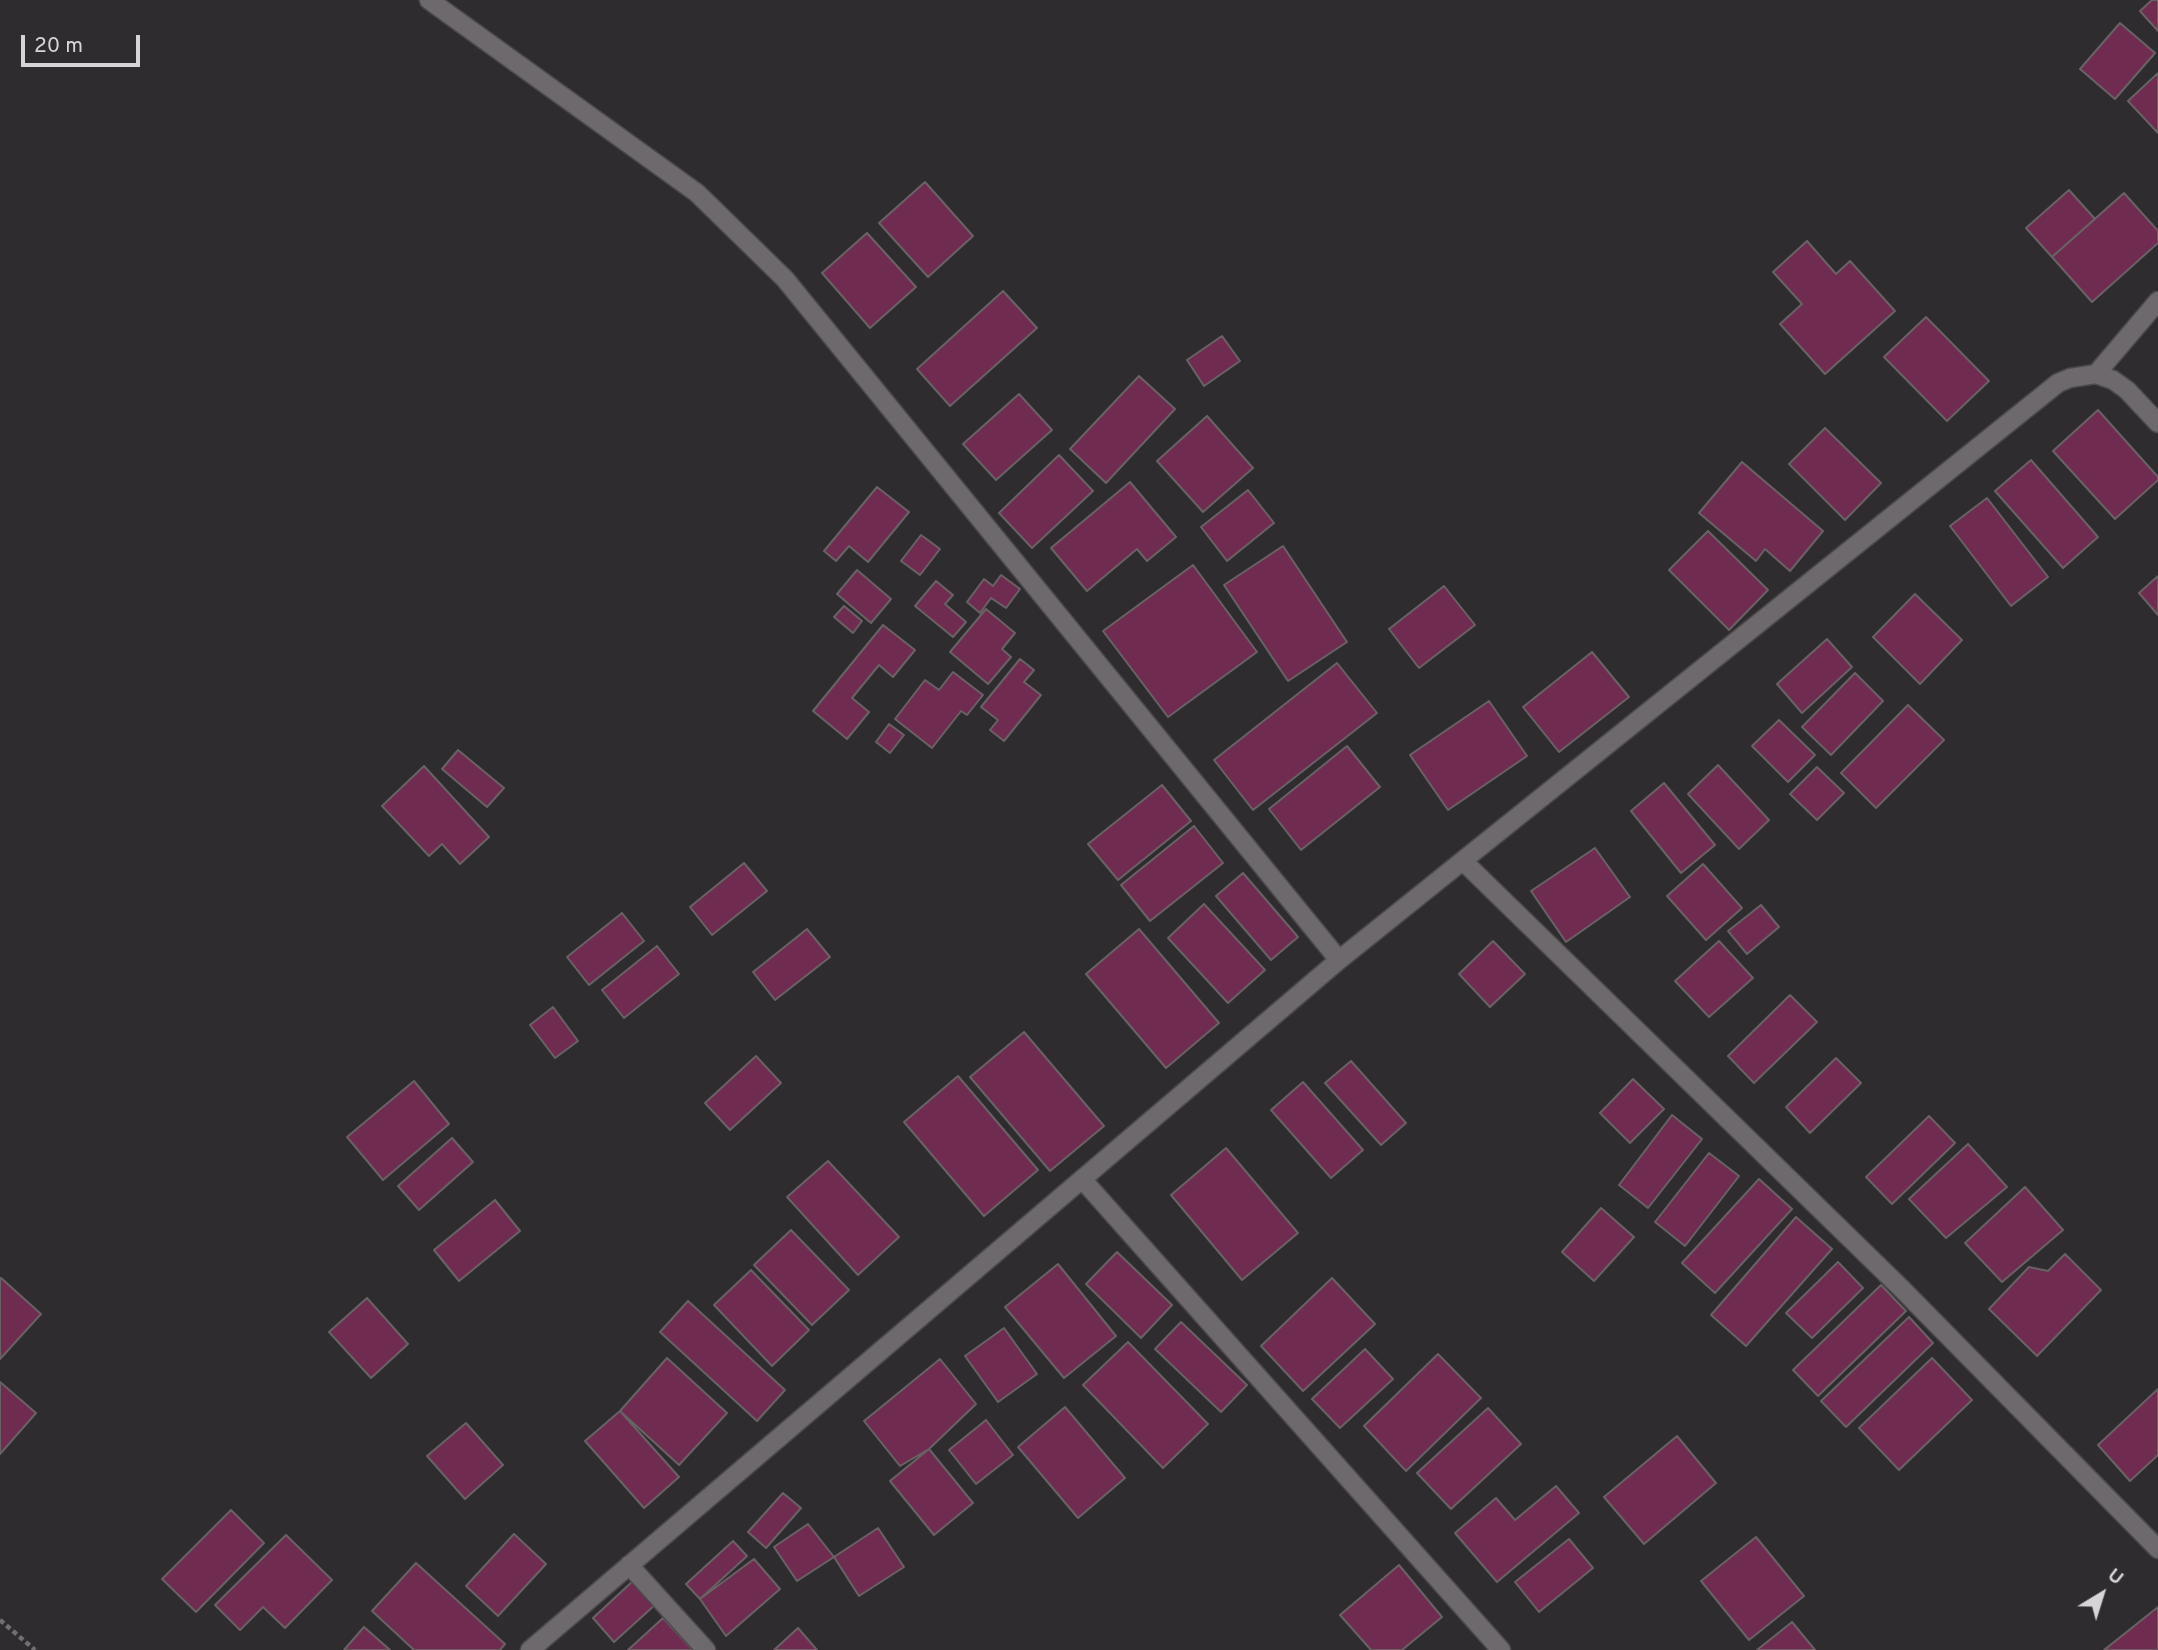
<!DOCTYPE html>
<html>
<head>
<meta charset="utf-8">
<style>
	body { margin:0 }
	#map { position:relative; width:2158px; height:1650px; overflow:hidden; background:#2f2c30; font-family:Overpass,sans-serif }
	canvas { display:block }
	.north { position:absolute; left:2067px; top:1559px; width:70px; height:70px; -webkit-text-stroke:5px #2f2c30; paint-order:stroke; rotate:38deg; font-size:19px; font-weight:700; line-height:28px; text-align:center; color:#d6d4d7 }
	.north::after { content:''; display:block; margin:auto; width:24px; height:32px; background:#d6d4d7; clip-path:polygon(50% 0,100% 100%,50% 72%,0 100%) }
	.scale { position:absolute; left:21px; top:35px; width:119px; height:32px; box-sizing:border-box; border:4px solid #d6d4d7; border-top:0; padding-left:9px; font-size:21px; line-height:24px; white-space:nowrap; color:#d6d4d7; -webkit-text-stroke:5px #2f2c30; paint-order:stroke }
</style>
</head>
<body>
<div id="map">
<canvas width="2158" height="1650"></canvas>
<div class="north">U</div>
<div class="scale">20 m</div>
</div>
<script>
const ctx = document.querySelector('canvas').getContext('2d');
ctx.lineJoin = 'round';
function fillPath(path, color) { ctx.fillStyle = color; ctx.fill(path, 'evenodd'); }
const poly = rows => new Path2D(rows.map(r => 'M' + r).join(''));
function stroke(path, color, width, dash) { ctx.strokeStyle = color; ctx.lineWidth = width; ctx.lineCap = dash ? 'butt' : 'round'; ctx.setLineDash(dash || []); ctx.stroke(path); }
const building = poly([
	[2152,0,2158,0,2158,31,2140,11,2152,0],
	[2120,23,2155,53,2115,99,2080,69,2120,23],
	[2158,73,2158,133,2128,101,2158,73],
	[925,182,973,236,928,277,879,223,925,182],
	[2069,190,2095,219,2052,257,2026,228,2069,190],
	[2124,193,2158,231,2158,243,2092,302,2052,257,2124,193],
	[867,233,916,287,870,328,822,273,867,233],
	[1807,241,1836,274,1850,261,1895,311,1825,374,1780,324,1802,304,1773,272,1807,241],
	[1003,291,1037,328,950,406,917,369,1003,291],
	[1926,317,1989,381,1947,421,1884,357,1926,317],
	[1222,336,1240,361,1204,386,1187,360,1222,336],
	[1139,376,1175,409,1106,483,1070,449,1139,376],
	[1019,394,1052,430,996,480,963,444,1019,394],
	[2098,410,2158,477,2158,480,2115,519,2053,451,2098,410],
	[1207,416,1253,468,1203,512,1157,461,1207,416],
	[1825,428,1881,483,1845,520,1789,464,1825,428],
	[1059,455,1093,491,1032,548,999,513,1059,455],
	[2031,460,2098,537,2063,568,1995,491,2031,460],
	[1742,462,1823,531,1790,571,1765,549,1756,561,1699,513,1742,462],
	[1130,482,1176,537,1147,561,1137,549,1087,591,1051,548,1130,482],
	[877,487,909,512,868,562,849,546,836,561,824,551,877,487],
	[1248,490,1274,523,1227,561,1201,527,1248,490],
	[1987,498,2048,577,2011,606,1950,526,1987,498],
	[1708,531,1768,590,1729,630,1669,570,1708,531],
	[921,535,940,549,920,575,901,561,921,535],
	[1283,546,1347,642,1288,681,1224,585,1283,546],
	[1193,565,1257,652,1168,717,1103,631,1193,565],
	[857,570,891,599,871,623,837,594,857,570],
	[1001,575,1020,589,1006,608,991,598,980,613,967,602,984,579,993,586,1001,575],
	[2158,576,2158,615,2139,593,2158,576],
	[936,581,953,595,945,604,966,622,953,637,915,606,936,581],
	[1444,586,1475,625,1419,668,1389,629,1444,586],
	[1915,594,1962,640,1920,684,1873,637,1915,594],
	[844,606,862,621,853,633,834,617,844,606],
	[986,609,1015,633,1002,649,1011,657,988,684,950,652,986,609],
	[883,625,915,650,893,677,879,665,852,698,869,712,847,739,813,711,883,625],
	[1827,639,1852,667,1802,713,1777,684,1827,639],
	[1592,652,1629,697,1559,752,1523,707,1592,652],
	[1020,659,1034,670,1024,682,1041,695,1004,741,990,730,998,720,981,707,1020,659],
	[1337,663,1377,713,1253,810,1214,760,1337,663],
	[953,672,983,695,967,715,961,711,932,748,895,719,925,680,939,690,953,672],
	[1855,673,1883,701,1831,755,1802,727,1855,673],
	[1489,701,1527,756,1448,810,1410,755,1489,701],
	[1908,705,1944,740,1876,808,1841,773,1908,705],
	[1779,720,1815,755,1788,782,1752,746,1779,720],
	[889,724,904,735,890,753,876,742,889,724],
	[1347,746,1380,787,1301,850,1269,809,1347,746],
	[458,750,504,788,487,807,442,769,458,750],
	[1718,765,1769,820,1739,849,1688,794,1718,765],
	[424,766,489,837,460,864,442,844,429,856,382,806,424,766],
	[1817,767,1844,793,1817,820,1790,794,1817,767],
	[1664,783,1715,845,1681,873,1631,811,1664,783],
	[1162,785,1191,821,1118,880,1088,844,1162,785],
	[1194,826,1223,863,1150,921,1121,885,1194,826],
	[1595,848,1630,897,1566,942,1531,891,1595,848],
	[744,863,767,891,712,935,690,907,744,863],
	[1703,864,1742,908,1706,940,1667,896,1703,864],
	[1243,873,1298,937,1271,960,1216,896,1243,873],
	[1204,904,1265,970,1228,1003,1168,938,1204,904],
	[1761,905,1779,927,1747,954,1728,931,1761,905],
	[622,913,644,941,589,985,567,957,622,913],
	[807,929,830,957,775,1000,753,972,807,929],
	[1139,929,1219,1023,1166,1068,1086,974,1139,929],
	[1493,941,1525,974,1490,1007,1459,974,1493,941],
	[1719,941,1753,978,1709,1017,1675,981,1719,941],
	[657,946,679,974,624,1018,602,990,657,946],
	[1790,995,1817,1022,1754,1083,1728,1056,1790,995],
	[553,1007,578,1041,555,1058,530,1025,553,1007],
	[1024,1032,1104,1126,1050,1171,970,1077,1024,1032],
	[756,1056,781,1083,730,1130,705,1103,756,1056],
	[1836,1058,1861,1083,1810,1133,1786,1107,1836,1058],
	[1351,1061,1406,1123,1381,1145,1325,1083,1351,1061],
	[958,1076,1038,1170,984,1216,904,1122,958,1076],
	[1633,1079,1664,1109,1630,1143,1600,1113,1633,1079],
	[414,1081,449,1124,383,1180,347,1137,414,1081],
	[1303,1082,1363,1150,1331,1178,1271,1110,1303,1082],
	[1672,1115,1702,1139,1648,1208,1619,1185,1672,1115],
	[1929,1116,1955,1143,1892,1204,1866,1177,1929,1116],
	[452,1138,473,1162,419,1210,398,1186,452,1138],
	[1968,1144,2007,1187,1946,1238,1909,1199,1968,1144],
	[1226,1148,1298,1233,1242,1280,1171,1195,1226,1148],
	[1709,1153,1739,1176,1685,1246,1655,1222,1709,1153],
	[828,1161,899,1237,858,1275,787,1197,828,1161],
	[1759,1179,1792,1209,1715,1293,1682,1263,1759,1179],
	[2025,1187,2063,1230,2002,1282,1965,1243,2025,1187],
	[495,1200,520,1231,459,1281,434,1250,495,1200],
	[1601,1208,1634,1237,1594,1281,1562,1252,1601,1208],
	[1796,1217,1832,1249,1746,1346,1711,1315,1796,1217],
	[791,1230,849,1290,812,1325,754,1265,791,1230],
	[1117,1252,1172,1305,1141,1338,1086,1284,1117,1252],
	[2065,1254,2101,1290,2037,1356,1989,1309,2029,1267,2048,1271,2065,1254],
	[1838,1262,1863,1288,1812,1338,1786,1313,1838,1262],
	[1058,1264,1116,1336,1064,1378,1005,1307,1058,1264],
	[751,1270,809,1330,772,1366,714,1305,751,1270],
	[1,1278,41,1314,0,1359,0,1279,1,1278],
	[1332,1278,1375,1324,1303,1391,1261,1346,1332,1278],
	[1881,1285,1906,1311,1818,1396,1793,1370,1881,1285],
	[367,1298,408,1344,371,1378,329,1332,367,1298],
	[688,1301,785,1390,757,1421,660,1332,688,1301],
	[1909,1317,1933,1343,1846,1427,1821,1401,1909,1317],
	[1181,1322,1247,1385,1221,1412,1155,1349,1181,1322],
	[1004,1328,1037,1374,998,1402,965,1356,1004,1328],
	[1128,1342,1208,1424,1163,1468,1083,1385,1128,1342],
	[1365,1349,1393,1379,1340,1428,1312,1399,1365,1349],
	[1438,1354,1481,1398,1406,1471,1364,1426,1438,1354],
	[667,1358,727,1413,679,1465,620,1411,667,1358],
	[1932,1358,1972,1400,1899,1470,1859,1428,1932,1358],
	[940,1359,976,1404,929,1449,900,1466,864,1421,940,1359],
	[0,1382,36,1413,0,1454,0,1382],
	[2158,1389,2158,1455,2130,1481,2098,1445,2158,1389],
	[1065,1407,1125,1478,1078,1518,1018,1447,1065,1407],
	[1488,1408,1521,1444,1451,1509,1417,1473,1488,1408],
	[620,1411,679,1477,644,1508,585,1441,620,1411],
	[986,1420,1013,1455,976,1484,949,1450,986,1420],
	[466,1423,503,1465,465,1499,427,1456,466,1423],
	[1677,1436,1716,1483,1644,1544,1604,1497,1677,1436],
	[929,1449,973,1503,934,1535,890,1481,929,1449],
	[1556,1486,1579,1513,1497,1582,1455,1533,1496,1498,1515,1520,1556,1486],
	[783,1493,801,1508,766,1548,748,1532,783,1493],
	[231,1510,264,1543,196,1612,162,1579,231,1510],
	[808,1524,834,1557,797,1581,774,1547,808,1524],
	[878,1528,904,1567,859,1596,834,1557,878,1528],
	[514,1534,546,1564,498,1616,466,1586,514,1534],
	[286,1535,332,1580,285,1628,263,1607,240,1630,215,1605,286,1535],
	[1756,1537,1804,1596,1749,1640,1701,1581,1756,1537],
	[1569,1539,1593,1568,1539,1612,1515,1582,1569,1539],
	[733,1541,747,1556,700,1599,686,1584,733,1541],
	[754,1559,780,1589,726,1636,700,1599,754,1559],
	[416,1563,505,1644,500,1650,414,1650,372,1611,416,1563],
	[1399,1565,1442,1617,1402,1650,1371,1650,1340,1615,1399,1565],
	[634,1580,656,1604,614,1642,593,1618,634,1580],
	[2158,1607,2158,1650,2104,1650,2158,1607],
	[663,1618,693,1650,628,1650,663,1618],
	[1792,1622,1815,1650,1757,1650,1792,1622],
	[364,1627,390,1650,344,1650,364,1627],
	[798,1628,817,1650,774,1650,798,1628]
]);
fillPath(building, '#702b51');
stroke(building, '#696265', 2);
const street = poly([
	[429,0,697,193,785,279,1339,960],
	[2096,374,2158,301],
	[1463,861,1902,1289,2158,1549],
	[1082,1179,1501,1650],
	[629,1565,706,1650],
	[530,1650,1339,960,2058,383,2070,378,2096,374,2113,380,2127,390,2158,423]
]);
stroke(street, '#4c4a4d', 21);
stroke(poly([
	[0,1620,35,1650]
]), '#716f72', 4.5, [5, 3.5]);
stroke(street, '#6d696d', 18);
</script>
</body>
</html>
